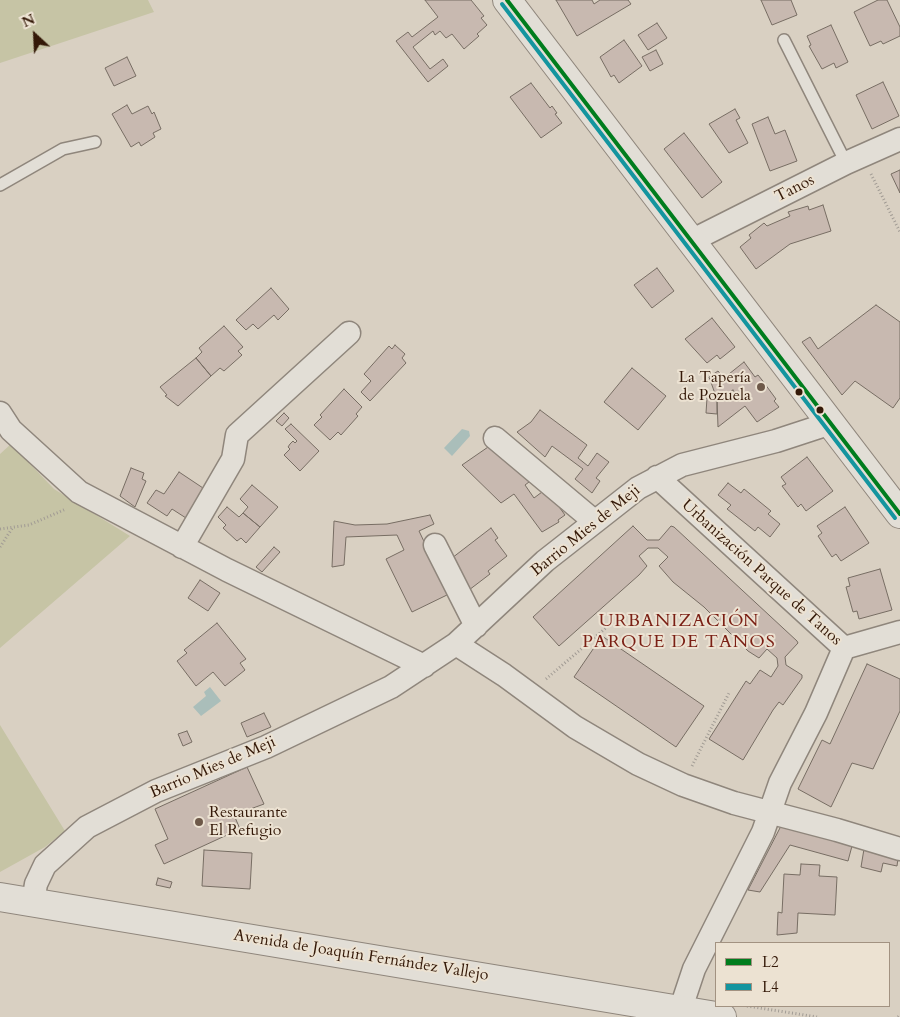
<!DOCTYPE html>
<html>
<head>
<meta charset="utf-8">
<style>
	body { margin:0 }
	#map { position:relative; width:900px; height:1017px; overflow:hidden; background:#d9d0c2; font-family:Cardo,serif }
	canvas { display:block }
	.legend { position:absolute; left:715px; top:942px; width:175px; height:65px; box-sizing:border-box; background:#ece2d2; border:1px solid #a29281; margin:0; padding:6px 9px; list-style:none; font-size:15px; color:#341908 }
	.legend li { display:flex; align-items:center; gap:10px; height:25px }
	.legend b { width:25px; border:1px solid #a29281 }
	.north { position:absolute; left:10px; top:10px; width:50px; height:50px; -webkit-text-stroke:4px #ece2d2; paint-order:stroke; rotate:335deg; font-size:14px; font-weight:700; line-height:20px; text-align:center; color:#341908 }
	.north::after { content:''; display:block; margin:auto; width:18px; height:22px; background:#341908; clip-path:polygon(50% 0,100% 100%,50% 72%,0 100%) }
</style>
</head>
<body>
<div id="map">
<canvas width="900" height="1017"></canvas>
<ul class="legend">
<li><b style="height:6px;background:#007d1e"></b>L2</li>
<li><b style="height:6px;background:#14959f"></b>L4</li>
</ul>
<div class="north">N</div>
</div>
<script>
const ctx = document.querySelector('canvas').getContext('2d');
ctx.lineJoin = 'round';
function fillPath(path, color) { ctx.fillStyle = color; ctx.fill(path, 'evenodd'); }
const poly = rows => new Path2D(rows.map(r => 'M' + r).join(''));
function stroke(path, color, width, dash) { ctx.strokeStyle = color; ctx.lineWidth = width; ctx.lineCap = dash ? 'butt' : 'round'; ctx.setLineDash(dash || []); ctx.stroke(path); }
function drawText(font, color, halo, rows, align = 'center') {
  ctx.font = font + ' Cardo,serif'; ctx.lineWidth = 4; ctx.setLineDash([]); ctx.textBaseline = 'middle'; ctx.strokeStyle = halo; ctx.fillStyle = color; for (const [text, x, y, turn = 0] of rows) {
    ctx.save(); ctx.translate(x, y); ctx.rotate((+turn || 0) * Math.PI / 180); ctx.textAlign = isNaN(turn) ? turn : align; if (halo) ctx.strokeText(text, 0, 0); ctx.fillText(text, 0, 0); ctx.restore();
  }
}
fillPath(poly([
	[0,0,148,0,154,12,0,63],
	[11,444,54,489,130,536,0,648,0,454],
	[0,725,65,831,45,847,0,872]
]), '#c6c4a5');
fillPath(poly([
	[462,429,469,431,470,436,452,456,444,448],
	[210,687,221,701,201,716,193,707,206,696,204,692]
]), '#aabeba');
const building = poly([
	[425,0,471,0,484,16,481,18,487,25,477,34,479,36,464,49,452,34,446,38,440,31,435,35,433,31,413,47,430,69,443,59,448,66,428,82,396,41,408,32,412,37,438,17,425,0],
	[556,0,592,0,594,4,600,0,628,0,631,4,577,36,556,0],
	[761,0,791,0,797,15,772,25,761,0],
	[878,0,887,0,900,27,900,36,883,44,881,41,870,46,854,12,878,0],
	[657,23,667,38,648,50,638,35,657,23],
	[831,25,848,62,836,68,834,63,822,69,809,46,811,45,807,36,831,25],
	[624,40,642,66,619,83,614,75,611,77,600,57,624,40],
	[656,50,663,64,650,71,642,57,656,50],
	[127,57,136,76,114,86,105,68,127,57],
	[883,82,899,116,872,129,856,95,883,82],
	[531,83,550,108,552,106,557,113,555,114,562,123,541,138,510,97,531,83],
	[127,105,132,114,148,106,152,114,154,112,161,129,153,133,155,137,141,146,139,142,131,147,112,114,127,105],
	[735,109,740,118,736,120,748,143,729,153,709,124,735,109],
	[768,117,775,134,785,130,797,161,770,171,752,124,768,117],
	[684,133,722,182,702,198,664,149,684,133],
	[900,170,900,193,891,174,900,170],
	[823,205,831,231,790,244,756,269,740,247,751,238,749,235,764,223,767,226,790,216,788,212,808,206,809,210,823,205],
	[657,268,674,291,652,308,634,285,657,268],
	[271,288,289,309,278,320,274,315,258,329,253,324,246,330,236,320,271,288],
	[876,305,900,322,900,398,893,408,855,381,842,395,802,342,810,337,818,349,876,305],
	[712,318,735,347,720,359,717,355,707,363,685,339,712,318],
	[224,326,243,347,238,351,242,355,224,371,220,368,211,376,196,358,202,352,199,348,224,326],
	[395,345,405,354,402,358,406,363,370,401,361,392,371,381,364,374,389,346,392,349,395,345],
	[196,358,211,376,178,406,165,396,167,395,160,387,196,358],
	[744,362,755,377,758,375,762,380,776,399,774,401,779,407,757,422,745,406,718,427,717,399,709,377,718,371,724,378,744,362],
	[733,390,738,397,735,398,730,392,733,390],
	[632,368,666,396,638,430,604,402,632,368],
	[344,389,362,407,356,414,358,416,341,435,338,432,330,440,314,425,322,417,320,415,344,389],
	[707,398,717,399,717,414,706,413,707,398],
	[540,410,587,445,578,458,588,466,597,453,609,462,596,478,600,481,592,493,575,479,583,469,552,446,545,457,517,432,531,422,540,410],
	[284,413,289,418,282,426,276,421,284,413],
	[291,424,319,451,300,471,284,455,290,449,288,447,290,444,293,441,295,443,297,441,285,429,291,424],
	[491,445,529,482,525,485,534,498,546,489,565,515,558,520,559,522,542,532,514,494,501,503,462,465,491,445],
	[807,457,833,491,806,511,801,504,798,507,782,486,786,484,781,477,807,457],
	[131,468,144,473,142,479,146,481,135,507,120,496,131,468],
	[179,472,206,490,186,518,172,509,167,516,147,503,156,490,164,494,179,472],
	[728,483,741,493,744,489,771,511,768,514,780,524,770,537,758,527,755,531,727,509,731,505,718,495,728,483],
	[252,485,278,507,260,527,243,513,248,507,240,499,252,485],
	[227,507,239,517,243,513,260,527,246,543,241,538,237,541,223,528,226,525,218,517,227,507],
	[845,507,869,543,841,561,836,554,832,557,818,536,822,533,817,526,845,507],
	[430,515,434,524,419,531,449,594,412,612,386,559,404,550,397,535,346,537,344,565,332,567,334,521,355,525,387,524,430,515],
	[633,526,647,540,659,540,671,526,674,527,797,641,798,643,785,657,786,665,802,675,802,678,783,705,779,702,773,710,743,760,709,739,746,681,750,684,760,670,771,677,778,666,777,658,767,649,759,658,748,651,704,607,673,582,659,566,668,557,658,548,648,548,639,556,647,566,639,575,559,646,533,617,633,526],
	[491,528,498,538,495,540,507,556,488,571,490,574,469,590,452,558,491,528],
	[274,547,280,552,262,572,256,567,274,547],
	[880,569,892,610,859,619,857,611,853,612,846,587,850,586,848,578,880,569],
	[200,580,220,593,208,611,188,598,200,580],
	[217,623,246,659,240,663,245,670,225,686,213,672,196,686,177,661,187,653,184,650,217,623],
	[602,636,704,706,676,747,574,677,602,636],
	[867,664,900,679,900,711,873,769,852,763,831,807,798,789,822,740,830,744,867,664],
	[264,713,271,727,247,737,241,723,264,713],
	[187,731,192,742,183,746,178,734,187,731],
	[247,767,264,804,234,815,240,829,164,864,155,845,168,839,155,809,247,767],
	[781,826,852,846,848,861,790,845,760,892,748,890,781,826],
	[864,849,898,858,897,866,883,863,881,872,861,867,864,849],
	[204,850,252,853,250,889,202,886,204,850],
	[801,864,820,865,819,876,837,877,835,915,798,913,797,933,777,935,778,912,782,913,784,874,800,875,801,864],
	[158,878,172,882,170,888,156,885,158,878]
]);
fillPath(building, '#c8b9b0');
stroke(building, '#776d63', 1);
const service = poly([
	[784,40,846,163],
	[0,185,63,149,95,142]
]);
const minor = poly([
	[691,241,846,163,900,139],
	[0,413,11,430,79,492,227,570,424,666],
	[495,438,594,521],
	[657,477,844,648],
	[435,545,476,626],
	[182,547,233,459,237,435,349,333],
	[456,644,504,675,575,727,638,764,683,785,734,803,837,830,900,849],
	[844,648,900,632],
	[33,902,36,884,45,865,87,827,156,791,266,747,391,687,456,644,545,561,638,488,682,465,776,441,831,423],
	[678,1017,694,969,763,832,780,783,816,713,844,648]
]);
const tertiary = poly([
	[507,0,900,514],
	[0,897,722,1017]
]);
stroke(service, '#8f867c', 14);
stroke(minor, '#8f867c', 25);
stroke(tertiary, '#8f867c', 30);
stroke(poly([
	[871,174,900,232],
	[0,529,29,525,66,509],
	[0,547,13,527],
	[546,679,607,627],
	[692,766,729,693],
	[747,1006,817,1017],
	[898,1017,900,1015]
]), '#a19b94', 3, [1, 2.5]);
stroke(service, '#e2ded6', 11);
stroke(minor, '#e2ded6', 22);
stroke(tertiary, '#e2ded6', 28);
stroke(poly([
	[507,0,900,514]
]), '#007d1e', 4);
stroke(poly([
	[502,4,895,518]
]), '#14959f', 4);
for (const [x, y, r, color] of [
	[761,387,5,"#6e5949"],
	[799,392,4.5,"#341908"],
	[820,410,4.5,"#341908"],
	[199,822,5,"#6e5949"]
]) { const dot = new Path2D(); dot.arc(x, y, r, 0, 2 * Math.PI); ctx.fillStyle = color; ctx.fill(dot); stroke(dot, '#ece2d2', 2); }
drawText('16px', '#341908', '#ece2d2', [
	["Tanos",795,189,-27],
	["Barrio Mies de Meji",586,531,-39],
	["Urbanización Parque de Tanos",761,573,42],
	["Barrio Mies de Meji",213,768,-23],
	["Avenida de Joaquín Fernández Vallejo",361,956,9]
]);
drawText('16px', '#341908', '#ece2d2', [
	["La Tapería",751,378],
	["de Pozuela",751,396],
	["Restaurante",209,813,"left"],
	["El Refugio",209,831,"left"]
], 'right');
ctx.letterSpacing = '1px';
drawText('18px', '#7a1f14', '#ece2d2', [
	["URBANIZACIÓN",679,622],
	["PARQUE DE TANOS",679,643]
]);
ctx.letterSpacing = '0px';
</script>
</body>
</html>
